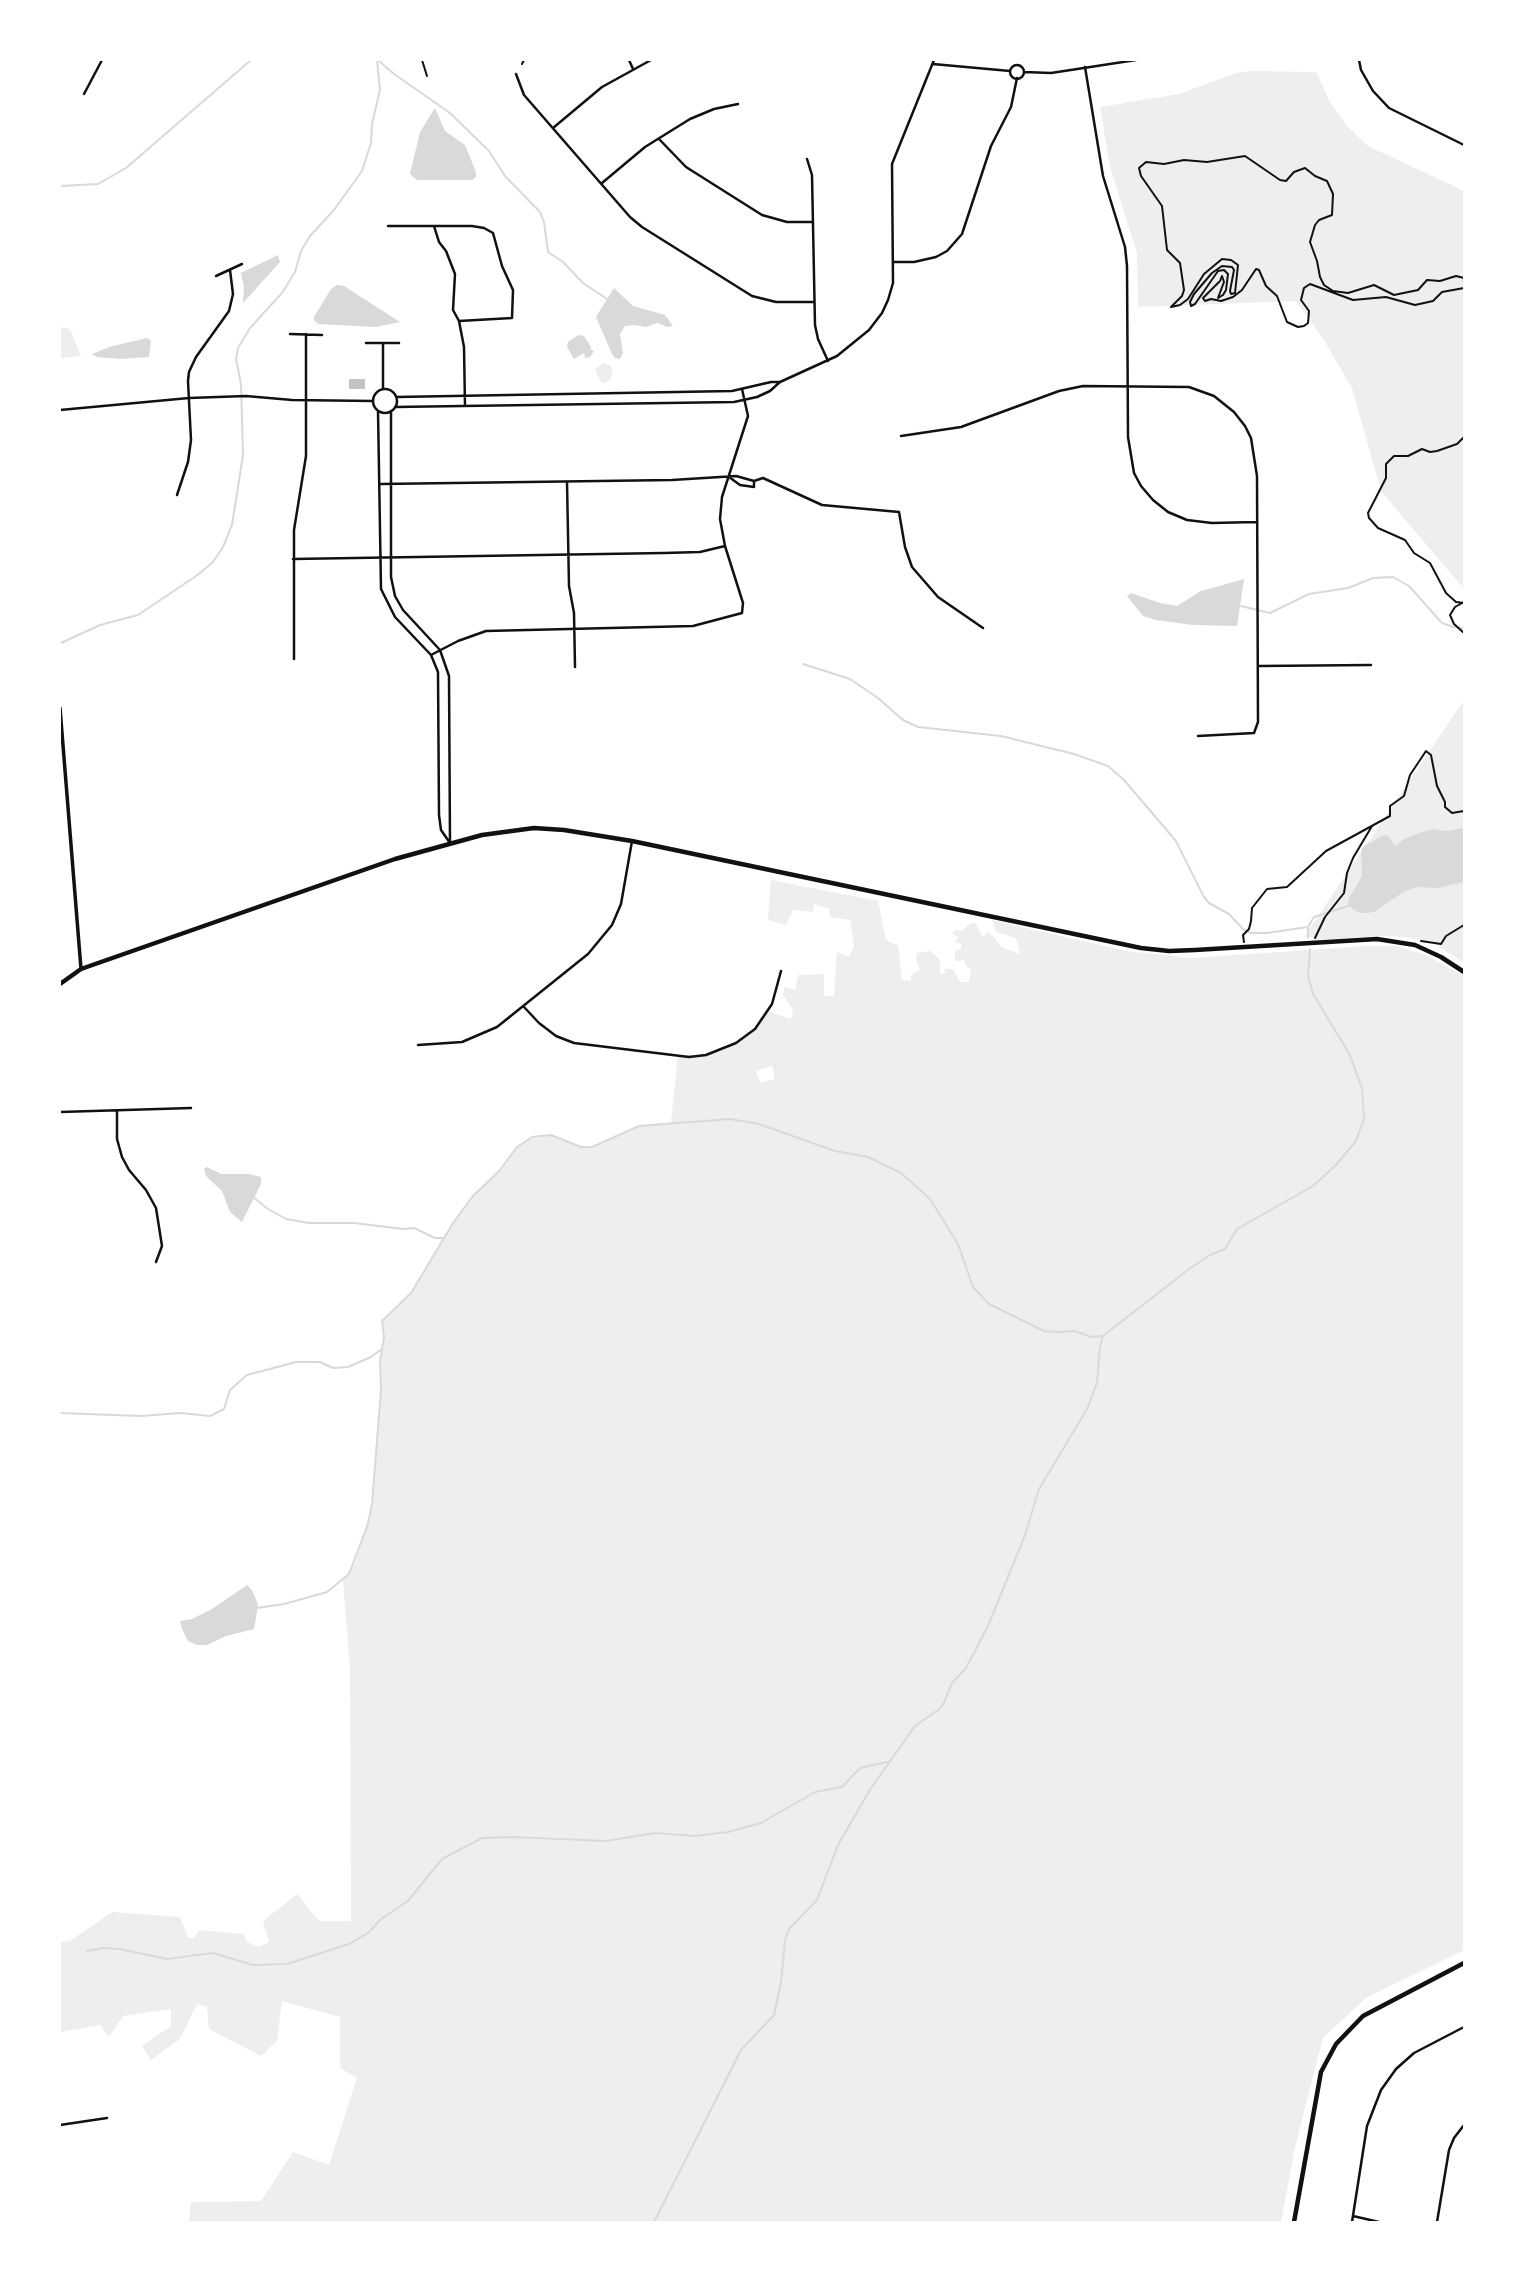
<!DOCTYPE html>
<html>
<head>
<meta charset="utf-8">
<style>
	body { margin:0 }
	#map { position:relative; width:1524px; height:2282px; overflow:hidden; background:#fff; font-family:"Fira Sans Condensed",sans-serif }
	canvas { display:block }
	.frame { position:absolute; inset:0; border:61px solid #fff; pointer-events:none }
</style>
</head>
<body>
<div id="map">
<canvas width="1524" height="2282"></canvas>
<div class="frame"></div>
</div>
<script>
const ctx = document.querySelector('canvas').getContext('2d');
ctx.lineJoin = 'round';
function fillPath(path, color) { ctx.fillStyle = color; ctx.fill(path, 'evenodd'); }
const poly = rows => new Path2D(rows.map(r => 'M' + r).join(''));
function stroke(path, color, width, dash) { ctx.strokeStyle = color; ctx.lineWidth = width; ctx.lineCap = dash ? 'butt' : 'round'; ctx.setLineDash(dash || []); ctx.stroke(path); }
fillPath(poly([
	[1252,71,1316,72,1331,104,1347,126,1368,146,1464,191,1464,589,1381,491,1352,388,1324,340,1296,301,1138,307,1137,253,1110,167,1100,107,1179,94,1236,73],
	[60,327,70,329,81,356,60,358],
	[603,363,610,365,613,370,610,380,604,383,600,381,595,369],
	[1464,700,1464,963,1434,943,1404,937,1381,936,1316,940,1316,937,1304,937],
	[771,880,878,901,886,940,898,945,902,980,911,981,911,975,920,969,916,960,917,953,931,951,940,960,940,973,944,974,945,969,953,969,960,982,969,982,971,969,967,967,964,960,957,961,955,960,955,951,961,949,961,943,955,943,958,937,952,934,956,930,962,931,971,923,976,923,981,935,984,937,987,932,996,939,996,941,1003,948,1020,954,1016,938,996,932,992,920,1126,951,1193,958,1365,946,1396,946,1426,955,1464,976,1464,1950,1366,1998,1323,2038,1295,2147,1281,2222,189,2222,191,2202,261,2201,293,2152,329,2165,357,2078,340,2068,340,2017,282,2001,277,2041,261,2056,209,2029,207,2007,197,2004,180,2039,151,2060,142,2046,171,2026,171,2009,123,2016,109,2037,100,2025,60,2032,60,1942,70,1941,112,1912,180,1917,188,1938,194,1938,199,1930,244,1934,247,1942,259,1947,269,1942,263,1921,297,1894,319,1921,351,1921,350,1669,343,1580,355,1563,372,1504,381,1390,380,1361,384,1337,382,1321,411,1293,453,1223,472,1197,499,1171,517,1147,526,1140,551,1135,581,1147,592,1147,639,1126,671,1122,678,1055,706,1055,736,1043,755,1029,768,1011,790,1019,793,1016,792,1008,783,995,785,987,795,990,798,975,824,974,824,996,834,996,837,952,849,957,854,946,850,920,830,917,829,909,814,904,813,912,793,910,786,925,768,920],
	[772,1066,775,1079,760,1083,756,1071]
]), '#eee');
fillPath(poly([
	[435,108,445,131,465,145,476,172,476,177,472,180,417,180,410,174,420,132],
	[278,255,280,262,243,303,244,287,241,273],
	[337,285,344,286,400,322,376,327,318,324,314,320,314,317,331,289],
	[614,288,633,306,665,315,673,326,668,327,657,323,646,327,635,325,625,326,620,334,623,353,620,359,615,358,612,354,596,317],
	[578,335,584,336,591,347,590,349,594,351,590,357,585,358,584,353,574,359,567,347,568,342],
	[147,338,151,341,149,357,120,359,97,357,92,354,109,347],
	[1244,579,1237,626,1193,625,1156,620,1143,616,1127,596,1131,593,1160,603,1177,606,1201,591],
	[1464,828,1464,882,1437,888,1418,887,1405,891,1374,912,1367,913,1360,913,1348,906,1349,898,1362,876,1361,850,1364,846,1384,835,1388,836,1395,846,1404,839,1422,832,1434,829,1446,831],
	[207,1167,221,1174,248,1174,261,1177,261,1184,242,1222,230,1212,222,1191,206,1176,204,1169],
	[247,1585,252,1590,258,1605,254,1629,226,1636,207,1645,197,1645,188,1641,182,1629,180,1621,192,1619,212,1609]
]), '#d9d9d9');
stroke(poly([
	[378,60,394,74,450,113,489,151,505,176,540,212,544,222,548,252,563,262,583,283,607,299],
	[60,186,98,184,126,168,251,60],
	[1241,606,1270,613,1309,594,1348,588,1373,578,1393,577,1409,586,1442,623,1453,627,1464,628],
	[61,643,100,625,138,615,199,574,213,562,223,547,232,525,243,455,241,384,236,359,238,348,250,328,282,293,295,272,301,251,310,236,334,210,362,171,371,143,372,124,380,90,377,60],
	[803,664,850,679,878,698,903,720,918,727,1001,736,1074,754,1108,766,1124,780,1176,841,1204,897,1209,903,1229,914,1243,929,1251,933,1267,933,1308,927],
	[1308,938,1308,927,1314,917,1348,906],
	[253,1197,268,1209,286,1219,309,1223,354,1223,403,1229,414,1228,435,1238,443,1238],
	[60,1413,141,1416,181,1413,210,1416,224,1409,230,1390,247,1375,296,1362,320,1362,333,1368,348,1367,371,1357,382,1349],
	[257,1608,284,1604,327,1592,349,1574,368,1524,372,1504,381,1390,380,1361,384,1337,382,1321,411,1293,453,1223,472,1197,499,1171,517,1147,532,1137,551,1135,581,1147,592,1147,639,1126,730,1119,759,1124,835,1151,868,1157,901,1173,930,1199,958,1244,973,1287,989,1304,1044,1331,1057,1332,1075,1331,1091,1337,1102,1336],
	[87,1951,103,1948,120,1949,167,1959,213,1953,253,1965,287,1964,349,1944,368,1933,381,1919,408,1901,442,1859,482,1838,513,1837,606,1841,655,1833,695,1836,728,1832,761,1823,815,1792,842,1787,860,1768,887,1762],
	[654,2222,741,2050,774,2015,781,1982,785,1941,789,1929,817,1900,838,1845,871,1788,915,1726,938,1710,944,1703,952,1683,966,1668,988,1626,1025,1535,1039,1489,1087,1409,1097,1383,1100,1346,1103,1336,1189,1269,1210,1255,1225,1249,1237,1229,1313,1186,1336,1165,1356,1141,1364,1119,1362,1088,1349,1053,1313,994,1308,976,1310,949]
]), '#d9d9d9', 2);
fillPath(poly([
	[349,379,365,379,365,389,349,389]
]), '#c4c4c4');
stroke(poly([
	[422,60,427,76],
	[522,64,524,60],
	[1464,278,1456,276,1440,281,1427,280,1418,290,1394,295,1374,285,1348,293,1333,291,1324,285,1320,277,1317,261,1310,242,1315,225,1319,220,1332,215,1333,194,1327,181,1315,176,1305,168,1294,172,1286,181,1280,180,1245,156,1207,162,1184,160,1164,164,1146,162,1139,168,1141,176,1162,206,1167,250,1180,263,1184,290,1182,296,1171,307,1180,305,1188,299,1204,274,1222,259,1231,260,1238,265,1235,293,1231,294,1230,291,1234,270,1232,267,1222,266,1212,273,1194,294,1190,302,1191,306,1195,304,1218,271,1224,270,1228,274,1226,290,1223,295,1218,298,1224,282,1222,276,1220,281,1203,298,1205,301,1211,299,1221,301,1233,297,1242,290,1256,269,1259,270,1266,286,1277,296,1287,322,1298,327,1304,326,1308,323,1309,311,1301,300,1304,288,1310,284,1353,300,1386,297,1415,305,1433,301,1442,292,1464,288],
	[1464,437,1457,444,1437,451,1430,452,1422,449,1408,456,1394,456,1386,464,1386,478,1368,513,1369,518,1378,528,1405,540,1414,553,1430,563,1446,593,1456,602,1464,603],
	[1464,602,1455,607,1450,615,1454,624,1464,633],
	[1315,938,1325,917,1344,893,1347,873,1353,858,1372,826],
	[1421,941,1441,944,1446,936,1464,925],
	[1244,942,1243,935,1249,929,1251,921,1252,908,1267,889,1287,887,1326,851,1390,816,1390,806,1404,796,1410,775,1426,751,1431,755,1437,786,1445,802,1445,807,1452,813,1464,811]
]), '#111', 2);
stroke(poly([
	[629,60,633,69],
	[1359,60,1361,70,1373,91,1389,108,1464,145],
	[933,64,1010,71],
	'1010 72a7 7 0 1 1 14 0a7 7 0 1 1-14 0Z',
	[1085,67,1103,176,1125,247,1127,266,1128,437,1134,473,1141,486,1153,500,1168,512,1187,520,1212,523,1256,522],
	[1024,72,1051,73,1136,60],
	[516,74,524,95,630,217,642,227,752,296,776,302,813,302],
	[84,94,102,60],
	[553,128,602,87,651,60],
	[659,139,686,167,762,215,787,222,812,222],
	[807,159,812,175,815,325,818,339,828,361],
	[602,183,645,147,690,119,714,109,738,104],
	[388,226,472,226,484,228,493,233,502,266,513,290,512,318,459,321],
	[434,226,439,242,446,251,455,274,453,310,459,321,464,347,465,406],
	[894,262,914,262,936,257,947,251,962,234,991,146,1011,107,1017,78],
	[216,276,242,264],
	[290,334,322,335],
	[366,343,399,343],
	[383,343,383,389],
	'373 401a12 12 0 1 1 24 0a12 12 0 1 1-24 0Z',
	[397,397,732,391,771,382,780,382],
	[395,407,734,402,757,397,770,391,780,382,837,356,869,330,882,313,888,300,893,283,892,164,934,60],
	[60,410,189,398,246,396,292,400,373,401],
	[378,411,381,589,395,617,431,655,438,672,439,815,441,830,450,843],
	[391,411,391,577,395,596,403,610,440,650,449,676,450,843],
	[901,436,961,427,1059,391,1083,386,1189,387,1214,396,1234,412,1245,426,1251,438,1257,476,1258,722,1254,733,1198,736],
	[754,481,763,478,822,505,899,512,905,547,912,567,938,597,983,628],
	[567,482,569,586,574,613,575,667],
	[381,484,672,480,736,476,754,481,754,487,740,485,729,477],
	[177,495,188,462,191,440,188,381,189,372,196,357,229,311,233,294,230,270],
	[293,559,664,553,700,552,725,546],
	[431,655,458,641,486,631,693,626,742,613,743,603,725,546,720,519,722,497,748,416,742,389],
	[294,659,294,530,306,456,306,334],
	[1259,666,1371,665],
	[524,1007,539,1023,556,1036,574,1043,689,1057,706,1055,736,1043,755,1029,772,1004,781,971],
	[418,1045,462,1042,497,1027,588,954,612,925,621,904,632,841],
	[117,1111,117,1139,122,1157,129,1170,146,1190,156,1208,162,1246,156,1262],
	[60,1112,191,1108],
	[60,2125,107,2118],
	[1353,2216,1379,2222],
	[1352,2222,1367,2126,1381,2090,1396,2069,1414,2053,1464,2027],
	[1437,2222,1449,2150,1454,2138,1464,2125]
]), '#111', 2.5);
stroke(poly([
	[60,708,81,969]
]), '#111', 3.5);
stroke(poly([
	[60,984,81,969,395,859,482,835,534,828,564,830,632,841,1141,948,1169,951,1195,950,1377,939,1415,945,1441,957,1464,972],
	[1294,2222,1321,2072,1336,2044,1363,2016,1464,1963]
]), '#111', 4.5);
</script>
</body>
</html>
